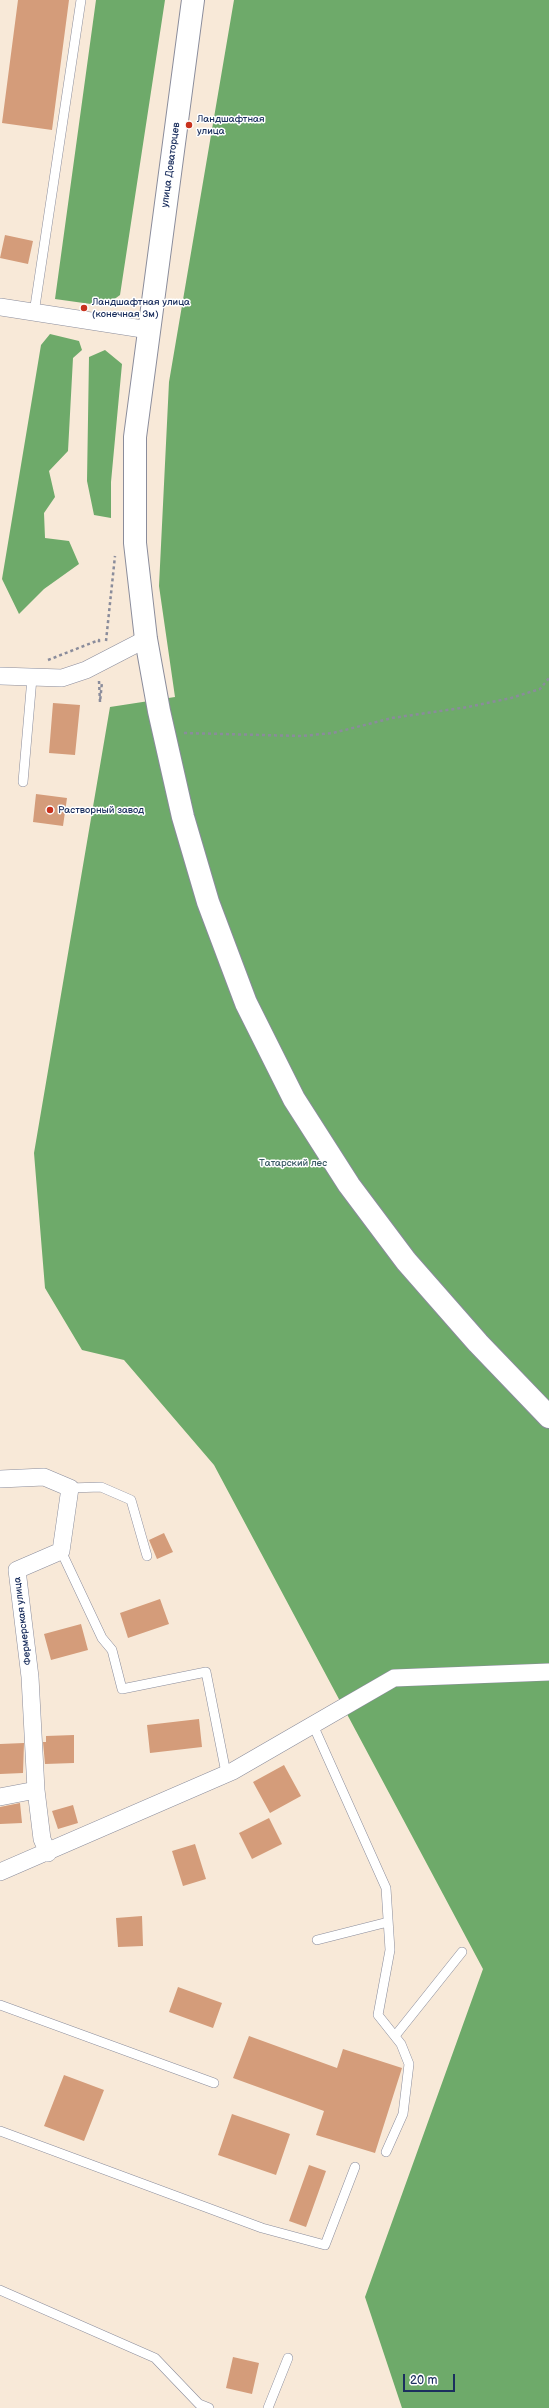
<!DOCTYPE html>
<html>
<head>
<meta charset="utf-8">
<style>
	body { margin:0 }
	#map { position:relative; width:549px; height:2408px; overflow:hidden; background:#f8e9d8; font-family:"Balsamiq Sans",sans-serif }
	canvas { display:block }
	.scale { position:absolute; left:403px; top:2374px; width:52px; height:18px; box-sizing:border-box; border:2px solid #1b2f5e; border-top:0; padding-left:5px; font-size:12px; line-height:14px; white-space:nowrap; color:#1b2f5e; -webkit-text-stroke:3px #fff; paint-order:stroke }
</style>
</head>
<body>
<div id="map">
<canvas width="549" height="2408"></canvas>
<div class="scale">20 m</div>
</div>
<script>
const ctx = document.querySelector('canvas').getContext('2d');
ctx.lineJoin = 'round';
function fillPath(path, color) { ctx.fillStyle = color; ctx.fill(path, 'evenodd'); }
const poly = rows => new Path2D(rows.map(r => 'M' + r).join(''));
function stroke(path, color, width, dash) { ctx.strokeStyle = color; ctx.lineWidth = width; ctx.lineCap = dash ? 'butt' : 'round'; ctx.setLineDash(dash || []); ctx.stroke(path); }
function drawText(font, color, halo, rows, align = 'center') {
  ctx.font = font + ' "Balsamiq Sans",sans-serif'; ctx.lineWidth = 3; ctx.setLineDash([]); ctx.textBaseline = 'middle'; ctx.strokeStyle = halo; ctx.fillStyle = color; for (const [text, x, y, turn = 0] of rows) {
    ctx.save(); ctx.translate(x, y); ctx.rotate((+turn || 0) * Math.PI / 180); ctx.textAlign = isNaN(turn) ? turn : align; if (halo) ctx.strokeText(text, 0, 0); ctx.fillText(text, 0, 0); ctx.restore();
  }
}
fillPath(poly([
	[96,0,165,0,120,295,105,306,55,299],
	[234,0,549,0,549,2408,402,2408,365,2297,483,1969,214,1465,124,1360,82,1350,45,1288,34,1153,110,707,175,697,159,586,169,382],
	[50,334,79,341,82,350,73,358,68,451,49,471,55,497,44,513,45,538,69,541,79,564,44,589,19,614,2,579,41,345],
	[105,350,122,364,111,482,111,518,94,515,87,481,89,357]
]), '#6eaa6a');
fillPath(poly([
	[18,0,69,0,52,130,2,123],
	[5,235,33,241,28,264,0,258],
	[53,703,80,705,75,755,49,753],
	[36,794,67,798,63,826,33,822],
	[164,1533,173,1552,157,1559,149,1540],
	[160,1599,169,1624,128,1638,120,1613],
	[81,1624,88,1650,51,1660,44,1634],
	[199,1719,202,1747,150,1753,147,1725],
	[74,1735,74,1763,45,1764,43,1742,46,1742,46,1736],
	[24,1743,23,1773,0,1774,0,1744],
	[284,1765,301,1796,270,1813,253,1782],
	[20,1803,22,1823,0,1824,0,1807],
	[73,1805,78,1823,58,1829,52,1811],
	[269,1818,282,1844,252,1859,239,1833],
	[195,1844,206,1879,183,1886,172,1851],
	[142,1916,143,1946,118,1947,116,1918],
	[178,1987,222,2003,213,2028,169,2012],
	[249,2036,337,2068,343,2049,402,2068,375,2153,316,2135,324,2111,233,2078],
	[64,2075,104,2090,84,2141,44,2126],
	[232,2114,290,2134,276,2175,218,2155],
	[309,2165,326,2171,306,2227,289,2221],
	[233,2357,259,2363,252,2394,226,2388]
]), '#d49c7a');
const service = poly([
	[34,313,81,0],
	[23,782,32,678],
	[70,1488,101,1487,131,1500,147,1556],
	[61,1551,102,1638,112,1650,122,1689,206,1672,226,1773],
	[313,1725,386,1888,390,1950,378,2015,401,2044,409,2064,403,2114,386,2152],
	[317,1940,388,1922],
	[0,2005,214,2083],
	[395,2036,462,1952],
	[0,2131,262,2228,325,2245,355,2167],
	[0,2290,155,2358,199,2404,209,2408],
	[268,2408,288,2358]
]);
const minor = poly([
	[0,307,149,330],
	[0,676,62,678,86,670,146,639],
	[0,1479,44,1477,70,1488,61,1551,17,1570,30,1677,36,1790,42,1839,48,1853],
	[0,1797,36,1790],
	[0,1872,233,1771,394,1678,549,1672]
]);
const secondary = poly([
	[193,0,135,437,135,543,146,639,159,711,183,817,208,902,246,1003,294,1099,349,1185,406,1261,478,1343,549,1417]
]);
stroke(service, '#8a8c9b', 10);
stroke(minor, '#8a8c9b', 18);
stroke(secondary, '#8a8c9b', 24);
stroke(poly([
	[106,641,115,556],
	[48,660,99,640,99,644],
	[99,681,100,702,102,682],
	[184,733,301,736,333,733,392,718,468,707,511,698,540,689,549,678]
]), '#8a8c9b', 2.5, [3, 3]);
stroke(service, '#fff', 9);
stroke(minor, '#fff', 17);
stroke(secondary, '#fff', 22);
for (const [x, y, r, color] of [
	[189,125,4,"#c8321e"],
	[84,308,4,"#c8321e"],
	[50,810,4,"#c8321e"]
]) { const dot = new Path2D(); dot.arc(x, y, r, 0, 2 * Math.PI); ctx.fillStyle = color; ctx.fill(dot); stroke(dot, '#fff', 1.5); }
drawText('10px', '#1b2f5e', '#fff', [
	["Ландшафтная",197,119],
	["улица",197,131],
	["Ландшафтная улица",92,302],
	["(конечная 3м)",92,314],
	["Растворный завод",58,810]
], 'left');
drawText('10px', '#1b2f5e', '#fff', [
	["улица Доваторцев",171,165,-82],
	["Фермерская улица",23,1621,-97]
]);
drawText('10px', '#3c5c66', '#fff', [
	["Татарский лес",293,1163]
]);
</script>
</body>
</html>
